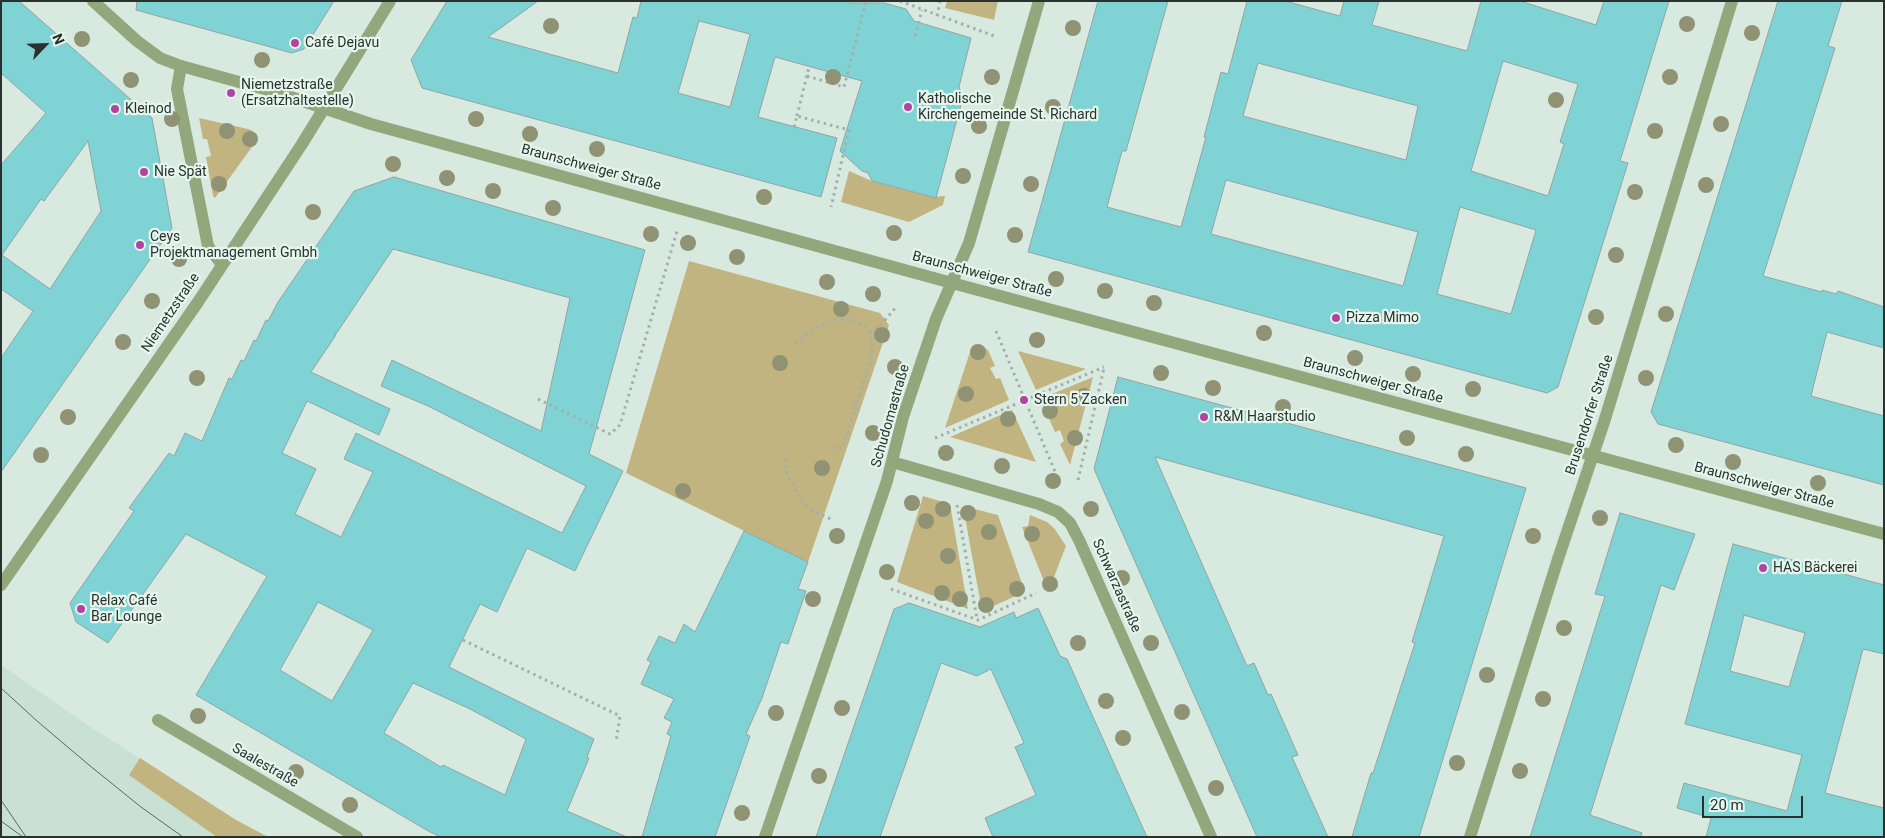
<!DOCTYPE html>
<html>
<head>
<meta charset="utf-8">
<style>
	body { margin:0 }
	#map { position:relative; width:1885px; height:838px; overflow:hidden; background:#d8e9e0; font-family:Roboto,sans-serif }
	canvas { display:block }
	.frame { position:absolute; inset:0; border:2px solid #2b312e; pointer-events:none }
	.north { position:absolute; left:20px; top:20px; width:50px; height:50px; -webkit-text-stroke:4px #e5f6ed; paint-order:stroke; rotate:66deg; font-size:14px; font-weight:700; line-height:20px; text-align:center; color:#2b312e }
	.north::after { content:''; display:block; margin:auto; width:18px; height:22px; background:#2b312e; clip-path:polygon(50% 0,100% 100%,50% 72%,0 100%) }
	.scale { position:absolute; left:1702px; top:796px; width:101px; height:22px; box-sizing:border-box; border:2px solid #2b312e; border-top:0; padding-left:6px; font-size:15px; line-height:18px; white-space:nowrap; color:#2b312e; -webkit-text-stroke:4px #e5f6ed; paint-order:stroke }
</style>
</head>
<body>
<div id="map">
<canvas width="1885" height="838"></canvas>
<div class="frame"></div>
<div class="north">N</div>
<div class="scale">20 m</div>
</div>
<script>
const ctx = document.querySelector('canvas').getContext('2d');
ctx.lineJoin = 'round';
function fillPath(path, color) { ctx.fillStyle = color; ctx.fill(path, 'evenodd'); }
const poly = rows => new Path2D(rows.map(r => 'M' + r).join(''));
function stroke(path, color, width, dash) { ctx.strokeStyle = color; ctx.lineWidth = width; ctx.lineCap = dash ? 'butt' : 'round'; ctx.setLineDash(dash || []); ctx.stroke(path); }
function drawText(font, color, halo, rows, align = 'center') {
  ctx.font = font + ' Roboto,sans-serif'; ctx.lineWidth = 4.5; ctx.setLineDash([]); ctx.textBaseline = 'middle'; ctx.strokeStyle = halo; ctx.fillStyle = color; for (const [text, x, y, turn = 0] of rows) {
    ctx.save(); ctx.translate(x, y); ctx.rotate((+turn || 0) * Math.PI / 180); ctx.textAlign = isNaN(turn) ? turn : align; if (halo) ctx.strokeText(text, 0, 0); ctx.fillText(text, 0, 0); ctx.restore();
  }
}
fillPath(poly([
	[1,665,86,724,236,820,268,837,1,837]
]), '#c8e1d4');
fillPath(poly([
	[947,1,998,1,994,20,945,8],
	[199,118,248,129,251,130,255,138,252,147,215,198,213,196,206,157,211,156,207,139,203,139],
	[849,171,874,182,932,197,945,196,943,205,909,222,841,202],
	[689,261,880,313,889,325,808,562,626,473],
	[981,346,988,350,995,366,990,368,996,379,1000,378,1009,400,945,428,970,352,976,347],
	[1018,351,1086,369,1036,390],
	[1093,377,1070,465,1060,444,1064,441,1060,430,1055,432,1040,399],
	[1012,410,1036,462,950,437],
	[923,496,950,504,968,609,897,582],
	[963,506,998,515,1025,592,982,611],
	[1030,515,1047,522,1054,528,1066,546,1054,577,1058,587,1048,591,1022,527,1028,526],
	[140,758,236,820,268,837,217,837,129,775]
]), '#c2b481');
const building = poly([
	[1,1,19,1,152,118,172,228,1,472,1,358,33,311,1,289,1,165,46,113,1,73,1,1],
	[88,141,101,211,50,289,2,255,41,199,44,201,88,141],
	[137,1,334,1,304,49,292,53,136,10,137,1],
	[447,1,538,1,488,37,618,73,633,17,637,18,641,1,848,1,848,3,884,3,906,9,914,21,971,38,959,87,963,97,936,198,872,181,868,173,862,171,840,151,862,81,775,57,758,117,837,138,821,197,422,88,411,60,447,1],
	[699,21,750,34,730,107,678,93,699,21],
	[1098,1,1168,1,1126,151,1122,151,1107,207,1181,227,1206,137,1204,137,1221,72,1228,74,1247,1,1285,1,1340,16,1344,1,1379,1,1372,25,1467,51,1481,1,1520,1,1596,25,1604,1,1669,1,1620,161,1628,163,1558,387,1547,393,1028,252,1098,1],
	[1503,61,1578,84,1560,142,1564,144,1548,196,1471,171,1503,61],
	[1258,63,1418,106,1406,160,1243,116,1258,63],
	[1226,180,1418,232,1403,286,1211,234,1226,180],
	[1460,207,1536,230,1511,314,1437,294,1460,207],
	[1778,1,1842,1,1828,46,1835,48,1763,276,1822,292,1822,290,1836,294,1838,291,1884,307,1884,348,1827,332,1811,396,1884,416,1884,485,1658,424,1651,412,1778,1],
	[394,177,645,250,589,454,623,471,575,571,527,548,497,612,480,604,449,667,594,739,587,757,589,758,567,811,627,837,441,837,430,832,196,695,267,576,186,534,108,643,76,622,70,603,134,511,129,508,169,453,174,456,185,433,202,441,229,378,232,379,241,360,244,361,254,340,256,341,266,320,268,321,278,302,354,191,394,177],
	[393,249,570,298,541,431,392,360,381,386,428,406,586,486,562,533,356,433,344,459,373,472,341,537,295,514,316,469,282,453,307,401,379,435,390,409,311,372,336,335,334,334,336,334,393,249],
	[318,602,373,630,332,701,280,670,318,602],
	[413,683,470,709,526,739,505,795,443,765,441,767,384,733,413,683],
	[1118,377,1526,488,1419,837,1352,837,1371,773,1373,773,1415,643,1412,642,1444,536,1155,457,1247,666,1254,663,1268,695,1271,694,1298,755,1292,757,1328,837,1257,837,1094,469,1118,377],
	[1620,513,1695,534,1674,590,1661,585,1590,815,1642,833,1641,837,1530,837,1605,596,1595,594,1620,513],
	[744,531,808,562,798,589,806,591,788,644,781,642,762,698,746,734,750,736,715,837,642,837,671,736,667,734,672,722,664,718,674,699,641,684,651,662,647,660,659,636,675,643,684,624,695,632,744,531],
	[1733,544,1884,585,1884,654,1863,649,1825,793,1884,808,1884,837,1706,837,1711,818,1677,808,1684,783,1787,811,1802,755,1685,724,1733,544],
	[1744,615,1805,633,1789,687,1730,671,1744,615],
	[909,603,980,627,1014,612,1016,618,1038,608,1060,656,1067,659,1147,837,993,837,985,818,1036,795,1015,747,1024,743,991,669,977,676,941,663,880,837,816,837,894,609,909,603]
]);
fillPath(building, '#80d3d4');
stroke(building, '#90a4a4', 1);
stroke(poly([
	[900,1,997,37],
	[937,16,940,1],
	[915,36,922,10],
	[807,76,844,87,866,1],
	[797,116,809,67],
	[794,127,797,116,849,130,831,207],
	[996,331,1056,474],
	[870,333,879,327,897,306],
	[795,343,819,326,838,319,853,320,864,326,870,333,873,343,871,359,842,449,832,447],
	[538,399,610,434,620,425,677,231],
	[935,438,1104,367],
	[786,459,785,470,802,502,811,510,833,520],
	[1078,480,1104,368],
	[957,505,977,619],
	[891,589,978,620,1036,593],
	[463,640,620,716,616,742]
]), '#a2b0a9', 3, [2.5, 4]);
stroke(poly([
	[181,66,177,89,208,246,222,265]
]), '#93a77d', 12);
stroke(poly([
	[93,1,137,41,160,58,181,66,279,93,371,124,952,283,1884,534],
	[892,462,1039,504,1058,512,1070,523,1079,540,1211,837],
	[1,585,198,302,302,144,390,1],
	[158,720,357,837],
	[765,837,887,481,903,417,936,319,969,243,1039,1],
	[1470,837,1558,559,1605,419,1732,1]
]), '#93a77d', 12);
stroke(poly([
	[1,688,37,721,89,765,141,807,183,837],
	[1,800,26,837],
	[1,821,23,837]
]), '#5d6661', 1);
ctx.fillStyle = '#909274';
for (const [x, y] of [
	[1687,24],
	[551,26],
	[1073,28],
	[1752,33],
	[82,39],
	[262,60],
	[833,77],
	[992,77],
	[1670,77],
	[131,80],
	[1556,100],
	[1053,107],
	[172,119],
	[476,119],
	[1721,124],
	[979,126],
	[227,131],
	[1655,131],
	[530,134],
	[250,139],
	[597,149],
	[393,164],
	[963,176],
	[447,178],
	[219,184],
	[1031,184],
	[1706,185],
	[493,191],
	[1635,192],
	[764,197],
	[553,208],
	[313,212],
	[894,233],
	[651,234],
	[1015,235],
	[688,243],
	[1616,255],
	[737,257],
	[179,259],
	[1056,279],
	[827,282],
	[1105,291],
	[873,294],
	[152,301],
	[1154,303],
	[841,309],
	[1666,314],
	[1596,317],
	[1264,333],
	[882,335],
	[1037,340],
	[123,342],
	[978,352],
	[1355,358],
	[780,363],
	[895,367],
	[1161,373],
	[1413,374],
	[197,378],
	[1646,378],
	[1213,388],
	[1473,389],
	[966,394],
	[1084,396],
	[1283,407],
	[1050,411],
	[68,417],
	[1008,419],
	[873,433],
	[1075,438],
	[1407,438],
	[1676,445],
	[946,453],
	[1466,454],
	[41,455],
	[1733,462],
	[1002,466],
	[822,468],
	[1053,481],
	[1818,483],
	[683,491],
	[912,503],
	[943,509],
	[1091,509],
	[968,513],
	[1600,518],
	[926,521],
	[989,532],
	[1032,534],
	[837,536],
	[1533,536],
	[948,556],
	[887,572],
	[1122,578],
	[1050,584],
	[1017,589],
	[942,593],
	[813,599],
	[960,599],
	[986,605],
	[1564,628],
	[1078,643],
	[1151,643],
	[1487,675],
	[1543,699],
	[1106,701],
	[842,708],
	[1182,712],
	[776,713],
	[198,716],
	[1123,738],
	[1457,763],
	[1520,771],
	[296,772],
	[819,776],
	[1216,788],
	[350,805],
	[742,813]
]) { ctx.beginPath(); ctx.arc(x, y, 8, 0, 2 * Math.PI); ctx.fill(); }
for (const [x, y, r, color] of [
	[295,43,5,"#b343a0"],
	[231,93,5,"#b343a0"],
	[908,107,5,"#b343a0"],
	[115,109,5,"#b343a0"],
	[144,172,5,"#b343a0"],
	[140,245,5,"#b343a0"],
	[1336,318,5,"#b343a0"],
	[1024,400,5,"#b343a0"],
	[1204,417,5,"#b343a0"],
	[1763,568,5,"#b343a0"],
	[81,609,5,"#b343a0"]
]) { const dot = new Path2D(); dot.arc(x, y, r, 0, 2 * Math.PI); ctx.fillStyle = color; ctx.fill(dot); stroke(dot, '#e5f6ed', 2); }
drawText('14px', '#2b312e', '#e5f6ed', [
	["Café Dejavu",305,43],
	["Niemetzstraße",241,85],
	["(Ersatzhaltestelle)",241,101],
	["Katholische",918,99],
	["Kirchengemeinde St. Richard",918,115],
	["Kleinod",125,109],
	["Nie Spät",154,172],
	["Ceys",150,237],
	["Projektmanagement Gmbh",150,253],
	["Pizza Mimo",1346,318],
	["Stern 5 Zacken",1034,400],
	["R&M Haarstudio",1214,417],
	["HAS Bäckerei",1773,568],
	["Relax Café",91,601],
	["Bar Lounge",91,617]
], 'left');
drawText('14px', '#2b312e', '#e5f6ed', [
	["Braunschweiger Straße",591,168,15],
	["Braunschweiger Straße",982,275,15],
	["Niemetzstraße",171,313,-56],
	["Braunschweiger Straße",1373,381,15],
	["Brusendorfer Straße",1590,415,-72],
	["Schudomastraße",891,416,-74],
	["Braunschweiger Straße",1764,486,15],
	["Schwarzastraße",1116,586,66],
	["Saalestraße",265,766,30]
]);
</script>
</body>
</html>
